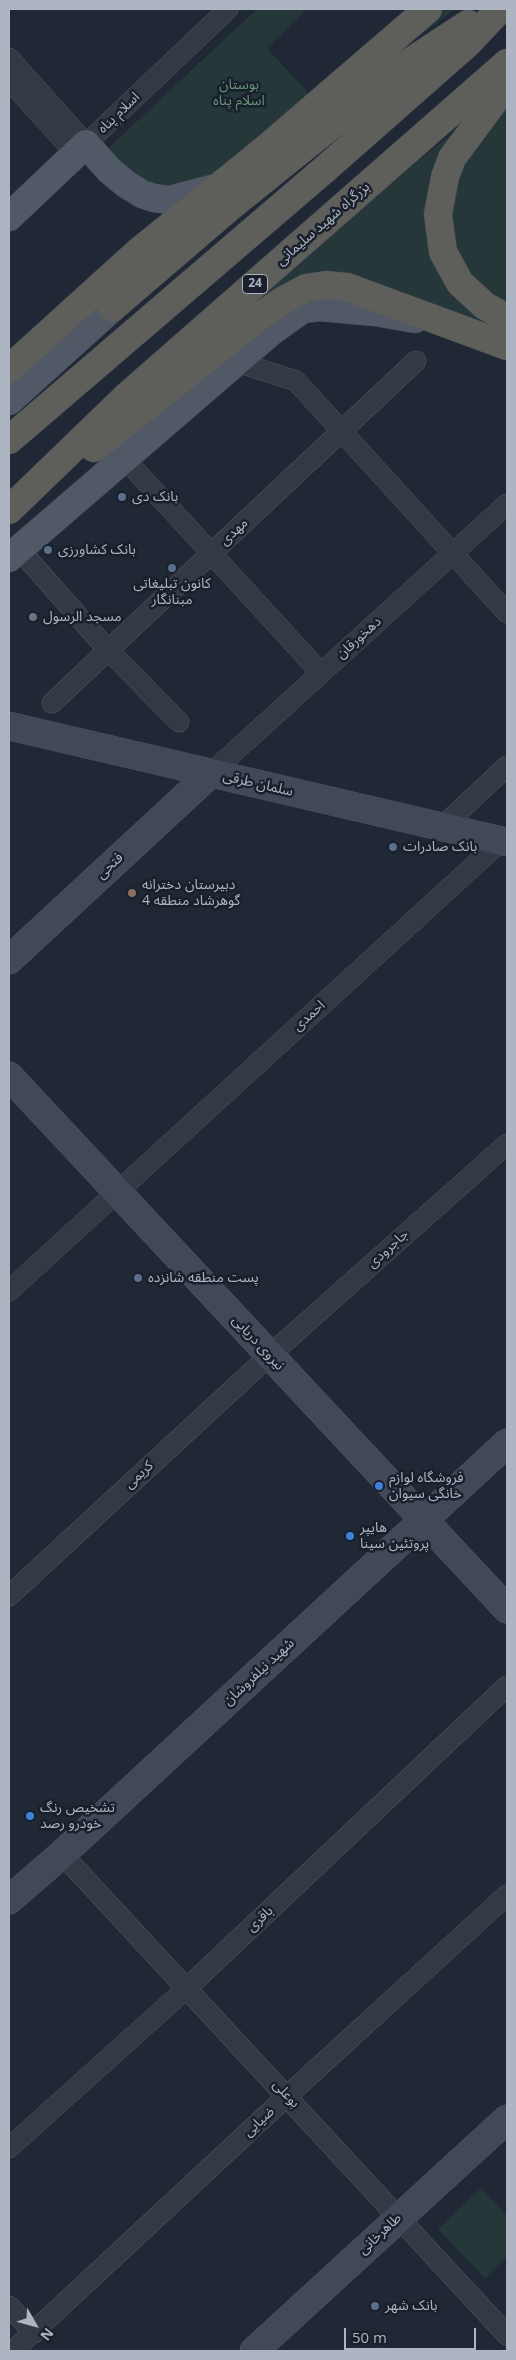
<!DOCTYPE html>
<html>
<head>
<meta charset="utf-8">
<style>
	body { margin:0 }
	#map { position:relative; width:516px; height:2360px; overflow:hidden; background:#202835; font-family:"Open Sans",sans-serif }
	canvas { display:block }
	.frame { position:absolute; inset:0; border:10px solid #adb5c3; pointer-events:none }
	.north { position:absolute; left:10px; top:2300px; width:50px; height:50px; -webkit-text-stroke:4px #191f2b; paint-order:stroke; rotate:128deg; font-size:14px; font-weight:700; line-height:20px; text-align:center; color:#adb5c3 }
	.north::after { content:''; display:block; margin:auto; width:18px; height:22px; background:#adb5c3; clip-path:polygon(50% 0,100% 100%,50% 72%,0 100%) }
	.scale { position:absolute; left:344px; top:2328px; width:132px; height:22px; box-sizing:border-box; border:2px solid #adb5c3; border-top:0; padding-left:6px; font-size:15px; line-height:18px; white-space:nowrap; color:#adb5c3; -webkit-text-stroke:4px #191f2b; paint-order:stroke }
</style>
</head>
<body>
<div id="map">
<canvas width="516" height="2360"></canvas>
<div class="frame"></div>
<div class="north">N</div>
<div class="scale">50 m</div>
</div>
<script>
const ctx = document.querySelector('canvas').getContext('2d');
ctx.lineJoin = 'round';
function fillPath(path, color) { ctx.fillStyle = color; ctx.fill(path, 'evenodd'); }
const poly = rows => new Path2D(rows.map(r => 'M' + r).join(''));
function stroke(path, color, width, dash) { ctx.strokeStyle = color; ctx.lineWidth = width; ctx.lineCap = dash ? 'butt' : 'round'; ctx.setLineDash(dash || []); ctx.stroke(path); }
function drawText(font, color, halo, rows, align = 'center') {
  ctx.font = font + ' "Open Sans","Noto Sans Arabic",sans-serif'; ctx.lineWidth = 5; ctx.setLineDash([]); ctx.textBaseline = 'middle'; ctx.strokeStyle = halo; ctx.fillStyle = color; for (const [text, x, y, turn = 0] of rows) {
    ctx.save(); ctx.translate(x, y); ctx.rotate((+turn || 0) * Math.PI / 180); ctx.textAlign = isNaN(turn) ? turn : align; if (halo) ctx.strokeText(text, 0, 0); ctx.fillText(text, 0, 0); ctx.restore();
  }
}
fillPath(poly([
	[257,9,307,9,267,48,311,96,220,169,204,179,163,192,103,153],
	[440,9,455,9,386,61],
	[507,101,507,311,463,276,447,228,461,156],
	[489,103,432,216,507,334,327,275,155,385,328,235],
	[481,2188,507,2216,507,2256,485,2278,438,2229]
]), '#253739');
const minor = poly([
	[9,58,86,144,228,9],
	[9,80,76,154],
	[237,362,296,381,507,613],
	[124,458,321,673],
	[19,549,108,650,179,722],
	[52,703,416,361],
	[211,773,507,504],
	[442,827,507,766],
	[9,1291,501,841],
	[9,1596,270,1355,507,1144],
	[62,1854,507,2335],
	[9,2148,187,1988,507,1686],
	[9,2306,34,2333],
	[13,2351,287,2096,507,1895]
]);
const secondary = poly([
	[9,726,507,842],
	[9,960,211,773],
	[9,1076,507,1609],
	[9,1900,62,1854,507,1443],
	[254,2351,507,2119]
]);
const primary = poly([
	[9,217,86,144,109,170,126,184,142,194,154,198,169,200,215,188],
	[9,401,112,308],
	[9,558,272,331,303,309,319,307,375,312,415,319]
]);
const trunk = poly([
	[507,84,452,158,445,177,438,214,443,252,460,283,485,306,507,318],
	[112,308,231,206,410,62,468,24],
	[9,369,138,252,263,151,428,9],
	[9,440,325,169,468,43,500,9],
	[94,448,260,316,282,301,306,288,326,285,347,287,507,346],
	[9,510,127,396,507,63]
]);
stroke(minor, '#4e5561', 21);
stroke(secondary, '#4e5561', 29);
stroke(primary, '#3d4350', 29);
stroke(trunk, '#3e4551', 29);
stroke(minor, '#333a46', 20);
stroke(secondary, '#414959', 28);
stroke(primary, '#515966', 28);
stroke(trunk, '#5e5e5b', 28);
for (const [x, y, r, color] of [
	[122,497,5,"#5c6f8a"],
	[48,550,5,"#5c6f8a"],
	[172,568,5,"#5c6f8a"],
	[33,617,5,"#6b7280"],
	[393,847,5,"#5c6f8a"],
	[132,893,5,"#8d6e63"],
	[138,1278,5,"#5c6f8a"],
	[379,1486,5,"#3f7fe0"],
	[350,1536,5,"#3f7fe0"],
	[30,1816,5,"#3f7fe0"],
	[375,2306,5,"#5c6f8a"]
]) { const dot = new Path2D(); dot.arc(x, y, r, 0, 2 * Math.PI); ctx.fillStyle = color; ctx.fill(dot); stroke(dot, '#191f2b', 2); }
for (const [x, y, w] of [
	[255,284,25]
]) { const box = new Path2D(); box.roundRect(x - w / 2, y - 9.5, w, 19, 4); ctx.fillStyle = '#191f2b'; ctx.fill(box); stroke(box, '#adb5c3', 1); }
drawText('bold 12px', '#adb5c3', null, [
	["24",255,284]
]);
drawText('14px', '#669372', '#191f2b', [
	["بوستان",239,85],
	["اسلام پناه",239,101]
]);
drawText('14px', '#adb5c3', '#191f2b', [
	["اسلام پناه",119,113,-44],
	["بزرگراه شهید سلیمانی",323,224,-41],
	["مهدی",234,532,-43],
	["دهخورقان",359,638,-42],
	["سلمان طرقی",258,784,13],
	["فتحی",110,866,-43],
	["احمدی",309,1016,-42],
	["جاجرودی",388,1249,-42],
	["نیروی دریایی",258,1343,47],
	["کریمی",139,1475,-43],
	["شهید نیلفروشان",259,1672,-43],
	["باقری",260,1919,-43],
	["بوعلی",286,2094,47],
	["ضیایی",259,2122,-43],
	["طاهرخانی",380,2234,-43]
]);
drawText('14px', '#adb5c3', '#191f2b', [
	["بانک دی",132,497],
	["بانک کشاورزی",58,550],
	["کانون تبلیغاتی",172,584,"center"],
	["مبنانگار",172,600,"center"],
	["مسجد الرسول",43,617],
	["بانک صادرات",403,847],
	["دبیرستان دخترانه",142,885],
	["گوهرشاد منطقه 4",142,901],
	["پست منطقه شانزده",148,1278],
	["فروشگاه لوازم",389,1478],
	["خانگی سیوان",389,1494],
	["هایپر",360,1528],
	["پروتئین سینا",360,1544],
	["تشخیص رنگ",40,1808],
	["خودرو رصد",40,1824],
	["بانک شهر",385,2306]
], 'left');
</script>
</body>
</html>
